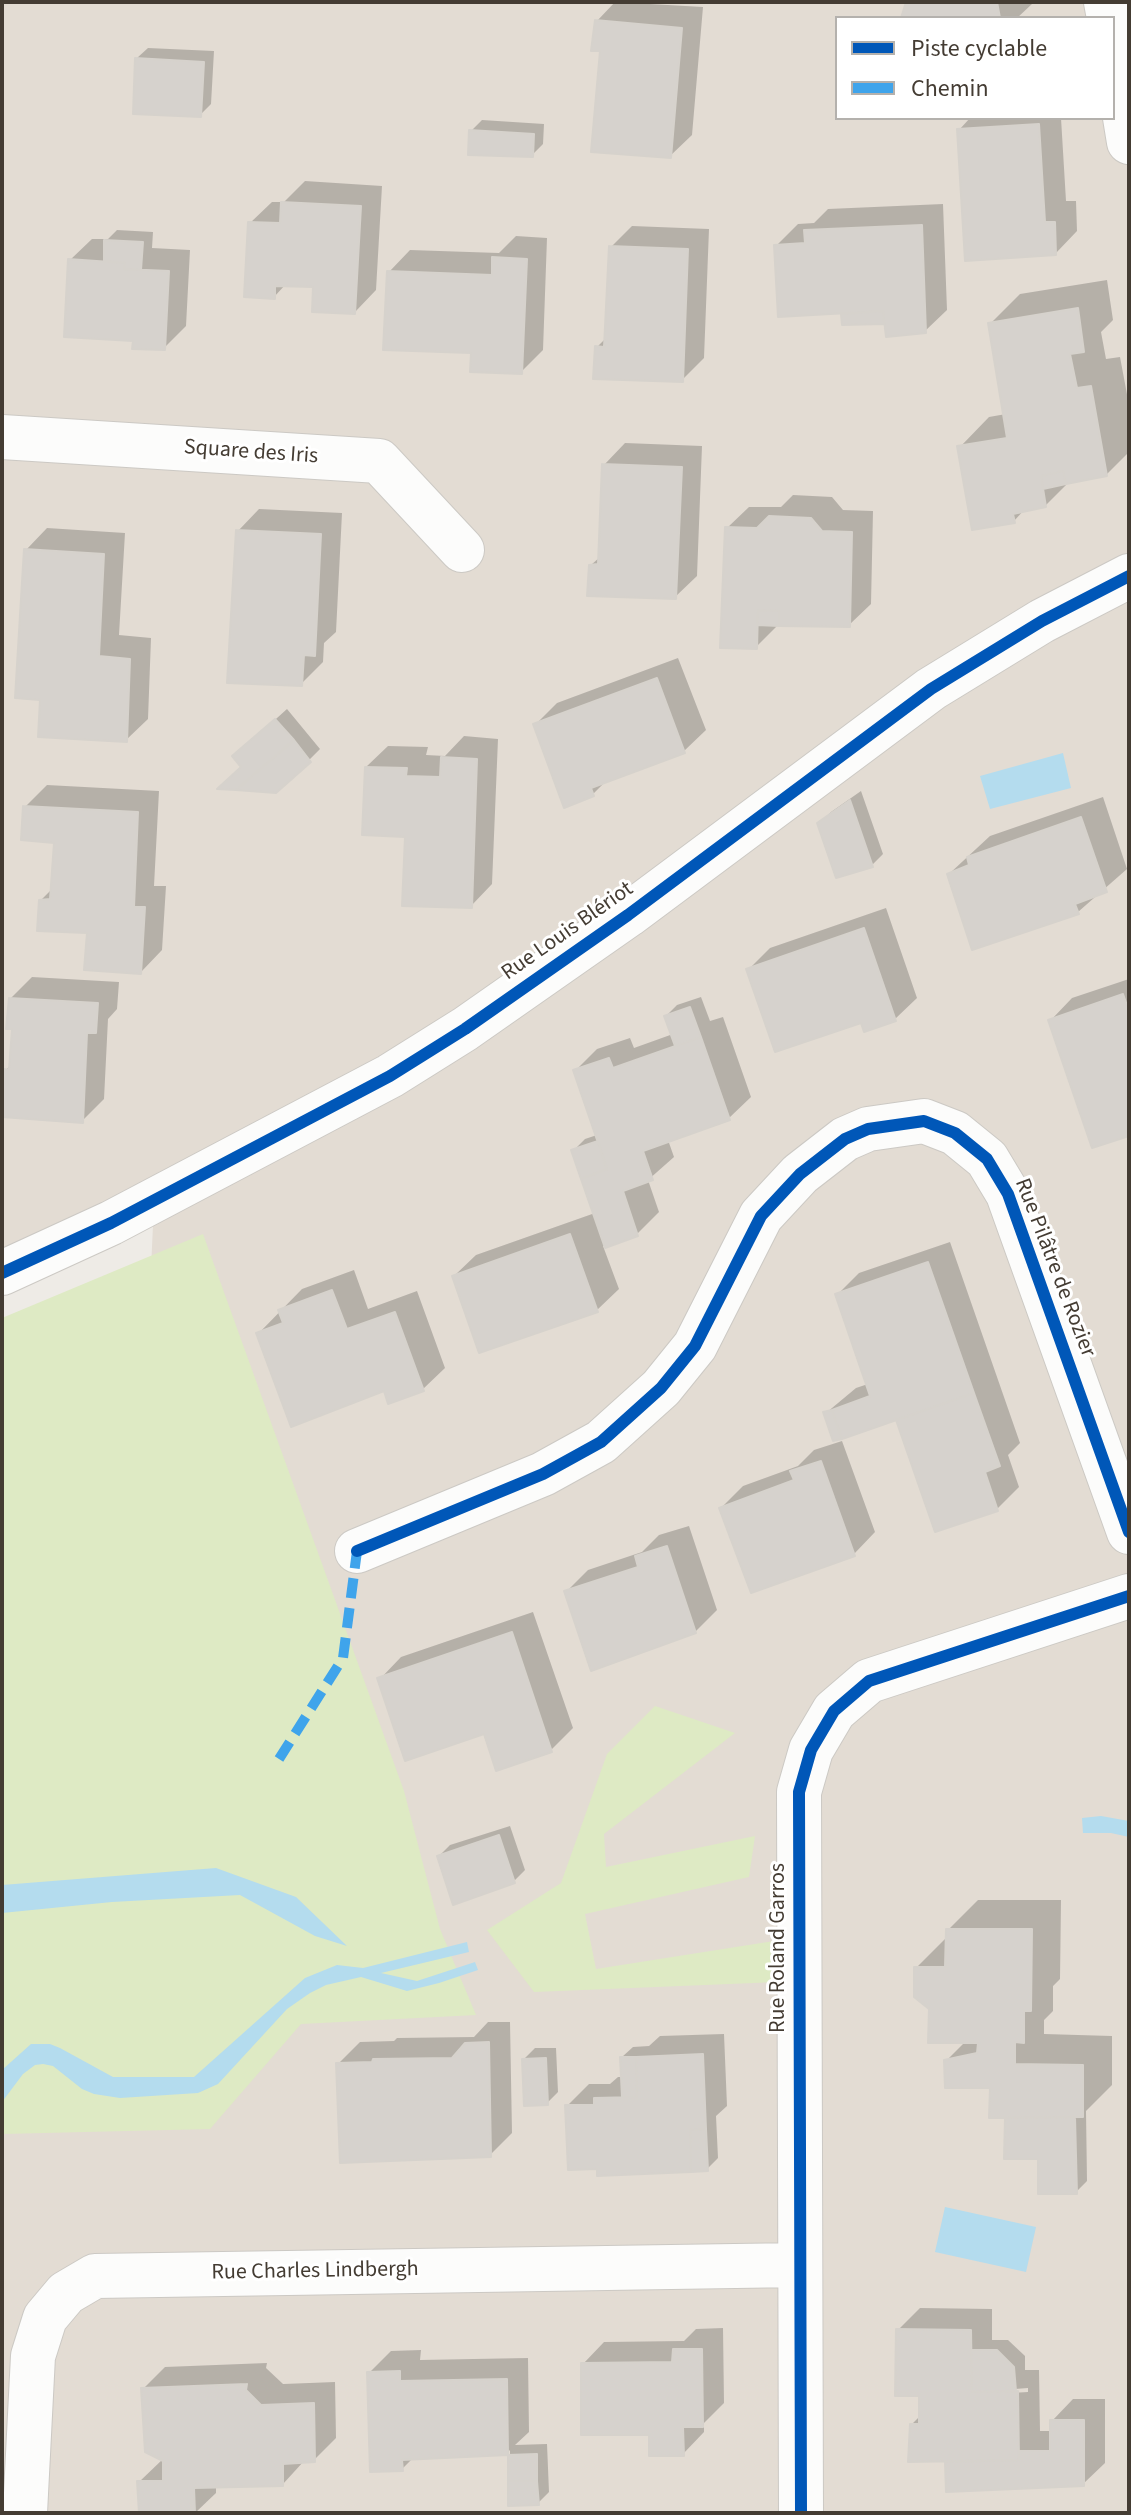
<!DOCTYPE html>
<html>
<head>
<meta charset="utf-8">
<style>
	body { margin:0 }
	#map { position:relative; width:1131px; height:2515px; overflow:hidden; background:#eeebe6; font-family:"Source Sans 3",sans-serif }
	canvas { display:block }
	.frame { position:absolute; inset:0; border:4px solid #443c33; pointer-events:none }
	.legend { position:absolute; left:835px; top:16px; width:280px; height:104px; box-sizing:border-box; background:#fff; border:2px solid #b4b1ad; margin:0; padding:10px 14px; list-style:none; font-size:24px; color:#443c33 }
	.legend li { display:flex; align-items:center; gap:16px; height:40px }
	.legend b { width:40px; border:2px solid #b4b1ad }
</style>
</head>
<body>
<div id="map">
<canvas width="1131" height="2515"></canvas>
<div class="frame"></div>
<ul class="legend">
<li><b style="height:10px;background:#0057b8"></b>Piste cyclable</li>
<li><b style="height:10px;background:#3fa4eb"></b>Chemin</li>
</ul>
</div>
<script>
const ctx = document.querySelector('canvas').getContext('2d');
ctx.lineJoin = 'round';
function fillPath(path, color) { ctx.fillStyle = color; ctx.fill(path, 'evenodd'); }
const poly = rows => new Path2D(rows.map(r => 'M' + r).join(''));
function stroke(path, color, width, dash) { ctx.strokeStyle = color; ctx.lineWidth = width; ctx.lineCap = dash ? 'butt' : 'round'; ctx.setLineDash(dash || []); ctx.stroke(path); }
function drawText(font, color, halo, rows, align = 'center') {
  ctx.font = font + ' "Source Sans 3",sans-serif'; ctx.lineWidth = 6; ctx.setLineDash([]); ctx.textBaseline = 'middle'; ctx.strokeStyle = halo; ctx.fillStyle = color; for (const [text, x, y, turn = 0] of rows) {
    ctx.save(); ctx.translate(x, y); ctx.rotate((+turn || 0) * Math.PI / 180); ctx.textAlign = isNaN(turn) ? turn : align; if (halo) ctx.strokeText(text, 0, 0); ctx.fillText(text, 0, 0); ctx.restore();
  }
}
fillPath(poly([
	[2,2,1129,2,1129,2513,2,2513,2,2107,113,2104,153,1225,2,1273],
	[837,18,1113,18,1113,118,837,118]
]), '#e3dcd3');
fillPath(poly([
	[203,1234,404,1791,440,1929,476,2015,301,2024,210,2129,2,2134,2,1318],
	[655,1706,735,1733,604,1834,606,1867,755,1836,749,1877,585,1914,596,1969,774,1941,778,1982,534,1992,487,1930,561,1883,607,1754]
]), '#deeac4');
fillPath(poly([
	[1063,753,1071,788,990,809,980,776],
	[1101,1816,1129,1821,1129,1837,1111,1833,1083,1833,1082,1818],
	[216,1868,296,1897,347,1946,315,1936,240,1895,112,1902,2,1913,2,1885],
	[467,1942,469,1952,381,1973,417,1981,475,1962,478,1970,439,1983,407,1991,361,1977,326,1985,310,1993,287,2009,218,2084,198,2093,120,2098,94,2094,82,2089,53,2066,43,2064,35,2065,23,2074,2,2102,2,2070,31,2044,50,2044,60,2048,113,2077,194,2077,305,1978,337,1965,363,1968],
	[945,2207,1036,2227,1026,2272,935,2252]
]), '#b4dcee');
fillPath(poly([
	[615,2,703,7,692,135,670,156,602,49,597,21],
	[908,2,1032,2,1032,4,1017,18,903,18],
	[148,48,214,51,211,104,200,115,137,58],
	[970,118,1061,118,1066,201,1076,201,1077,231,1056,253,959,130],
	[482,120,544,124,543,144,532,155,471,131],
	[305,181,382,186,376,290,355,312,315,285,286,284,274,297,250,223,272,202,284,202],
	[943,204,947,310,925,331,886,320,883,322,844,323,843,312,776,246,798,224,814,223,828,209],
	[632,226,709,229,704,358,682,380,597,347,607,337,611,247],
	[117,230,153,232,152,248,190,250,186,326,164,348,135,339,70,260,92,239,108,239],
	[516,236,547,238,543,350,521,372,473,351,389,272,410,250,499,253],
	[1107,280,1113,320,1101,332,1106,359,1120,357,1129,405,1129,452,1106,475,1069,482,1046,505,1025,509,1014,521,960,447,989,417,1006,414,991,323,1020,294],
	[625,443,702,446,697,576,675,597,591,565,600,557,604,465],
	[793,495,832,497,843,510,873,511,871,604,849,625,778,625,756,647,727,528,749,507,781,507],
	[259,509,342,513,336,632,324,643,323,662,301,684,238,531],
	[47,528,125,533,119,635,151,638,148,719,126,740,42,699,26,550],
	[678,658,706,730,684,751,607,780,593,794,535,725,557,703],
	[287,709,320,749,309,760,244,766,246,746],
	[464,736,498,739,492,884,471,906,407,835,366,767,388,746,428,747,426,755,445,756],
	[47,785,159,791,154,886,166,886,162,950,141,972,89,931,40,901,53,888,56,841,25,807],
	[861,791,883,854,872,865,819,824,831,812],
	[1103,797,1127,869,1078,912,949,874,990,836],
	[886,908,917,998,895,1019,749,969,770,948],
	[32,977,119,982,117,1009,108,1019,104,1099,82,1121,6,1070,12,1064,14,1027,11,998],
	[1129,979,1129,1134,1051,1020,1072,998],
	[701,997,710,1021,723,1017,751,1097,729,1118,668,1140,674,1157,648,1180,659,1212,637,1234,603,1246,619,1289,597,1310,454,1276,476,1255,595,1213,574,1150,585,1139,597,1135,575,1071,597,1049,630,1038,634,1048,673,1034,666,1016,677,1005],
	[950,1242,1020,1443,1008,1455,1019,1487,997,1509,897,1418,826,1413,856,1388,868,1384,838,1294,859,1273],
	[354,1270,368,1309,417,1291,445,1368,423,1389,385,1389,258,1334,302,1289],
	[842,1441,875,1532,854,1554,721,1508,743,1486,798,1466,814,1450],
	[689,1526,717,1610,695,1632,566,1592,588,1570,642,1552,659,1535],
	[533,1612,573,1728,551,1750,497,1769,485,1732,380,1679,401,1657],
	[510,1826,525,1870,514,1881,439,1856,450,1845],
	[978,1900,1061,1900,1060,1979,1053,1986,1053,2011,1044,2020,1044,2034,1112,2036,1112,2085,1086,2111,1087,2181,1076,2192,1039,2157,1007,2118,1010,2115,992,2086,946,2061,966,2041,931,2008,916,1968,946,1938,948,1930],
	[488,2022,510,2022,512,2133,490,2155,338,2064,360,2042,394,2041,397,2038,474,2037],
	[724,2034,727,2106,716,2116,718,2158,707,2169,599,2167,567,2106,589,2084,610,2084,618,2077,623,2077,622,2057,633,2047,649,2046,660,2036],
	[535,2048,556,2048,558,2092,547,2103,524,2059],
	[920,2308,992,2309,992,2340,1008,2340,1025,2356,1025,2370,1039,2370,1040,2431,1052,2431,1052,2421,1073,2399,1105,2399,1105,2463,1083,2484,948,2490,947,2460,912,2424,921,2415,921,2395,898,2330],
	[1028,2388,1028,2392,1011,2393,1015,2389],
	[723,2328,724,2403,704,2423,704,2432,683,2454,651,2433,583,2364,604,2342,684,2341,696,2329],
	[421,2350,420,2360,528,2358,529,2432,515,2445,547,2444,549,2492,538,2503,510,2504,510,2450,507,2453,413,2458,402,2469,369,2373,391,2351],
	[267,2363,266,2368,283,2384,335,2382,336,2438,314,2460,304,2461,283,2484,216,2486,216,2493,195,2513,141,2513,139,2482,163,2459,144,2388,165,2367]
]), '#0003');
const building = poly([
	[906,2,997,2,1000,18,901,18,906,2],
	[595,20,682,28,671,158,591,152,600,51,591,51,595,20],
	[135,58,204,62,201,117,133,114,135,58],
	[1039,124,1045,222,1055,222,1056,255,965,261,957,129,1039,124],
	[469,130,534,134,533,157,468,155,469,130],
	[281,202,361,206,355,314,312,312,313,287,275,286,275,299,244,297,248,222,280,223,281,202],
	[922,225,926,333,886,337,883,311,778,317,774,245,805,243,804,230,922,225],
	[104,240,143,242,141,270,124,269,125,263,104,261,104,240],
	[609,246,688,249,683,382,593,379,595,346,604,347,609,246],
	[492,257,527,259,522,374,470,372,471,353,383,350,387,271,492,275,492,257],
	[68,259,125,263,124,269,169,271,165,350,132,349,133,341,64,337,68,259],
	[1078,308,1084,352,1070,354,1077,388,1091,386,1107,476,1066,484,1063,471,1041,476,1046,507,1013,514,1015,523,972,530,957,446,1007,438,988,323,1078,308],
	[883,311,884,324,842,325,841,314,883,311],
	[602,464,682,467,676,599,587,596,589,565,598,564,602,464],
	[1063,471,1066,484,1043,489,1041,476,1063,471],
	[769,516,811,518,822,531,852,532,850,627,779,626,779,611,758,610,757,649,720,648,725,527,757,528,769,516],
	[236,530,321,534,315,656,304,655,302,686,227,683,236,530],
	[24,549,104,554,99,656,130,659,127,742,38,737,40,700,15,698,24,549],
	[758,610,779,611,779,626,757,625,758,610],
	[657,678,685,753,591,788,594,796,564,808,533,724,657,678],
	[275,719,294,740,236,790,217,789,241,767,232,756,275,719],
	[294,740,311,762,276,793,236,790,294,740],
	[441,757,477,759,472,908,402,906,405,837,362,835,365,767,407,768,406,776,440,777,441,757],
	[850,800,873,867,836,878,817,823,850,800],
	[23,806,138,812,134,907,145,907,141,974,84,970,87,933,37,931,39,900,50,899,54,843,21,840,23,806],
	[1081,817,1107,892,1075,904,1079,914,972,950,947,874,969,865,967,857,1081,817],
	[864,928,896,1021,864,1032,861,1023,775,1052,746,969,864,928],
	[1123,994,1129,1011,1129,1136,1092,1148,1048,1020,1123,994],
	[9,998,98,1003,96,1033,87,1033,83,1123,2,1117,4,1069,9,1070,12,1029,6,1029,9,998],
	[690,1007,701,1037,675,1046,664,1016,690,1007],
	[701,1037,730,1120,643,1151,653,1180,623,1191,638,1236,605,1248,581,1179,607,1169,573,1070,609,1058,613,1068,701,1037],
	[598,1141,607,1169,581,1179,571,1150,598,1141],
	[570,1234,598,1312,479,1353,452,1276,570,1234],
	[928,1262,974,1393,842,1439,832,1410,870,1396,835,1294,928,1262],
	[332,1290,347,1329,395,1312,424,1391,388,1404,384,1391,291,1427,256,1333,283,1323,278,1310,332,1290],
	[974,1393,1000,1466,985,1472,998,1511,935,1532,896,1420,974,1393],
	[832,1410,842,1439,833,1441,823,1412,832,1410],
	[821,1461,855,1556,751,1593,719,1508,794,1480,790,1471,821,1461],
	[667,1546,696,1633,591,1671,564,1591,638,1567,635,1556,667,1546],
	[512,1632,552,1752,496,1771,484,1734,405,1761,377,1678,512,1632],
	[499,1835,515,1883,453,1905,437,1856,499,1835],
	[946,1929,1032,1929,1031,2011,1024,2011,1024,2043,1015,2042,1015,2064,1083,2065,1083,2117,989,2118,990,2088,945,2088,944,2060,977,2053,978,2043,928,2043,929,2009,914,1997,914,1967,945,1967,946,1929],
	[489,2042,491,2157,340,2163,336,2063,372,2062,373,2059,452,2058,465,2043,489,2042],
	[703,2054,706,2129,690,2130,691,2172,597,2176,597,2169,568,2170,565,2105,594,2105,594,2098,637,2097,636,2057,703,2054],
	[620,2057,636,2057,637,2097,622,2097,620,2057],
	[546,2058,548,2105,524,2106,522,2059,546,2058],
	[1075,2117,1077,2194,1038,2194,1038,2159,1004,2159,1005,2118,1075,2117],
	[706,2129,708,2171,691,2172,690,2130,706,2129],
	[896,2329,971,2330,972,2392,1018,2391,1019,2460,908,2462,910,2424,919,2424,919,2396,895,2396,896,2329],
	[673,2349,702,2349,703,2427,683,2427,684,2456,649,2456,649,2435,581,2435,581,2363,672,2362,673,2349],
	[971,2350,997,2350,1014,2367,1016,2391,972,2392,971,2350],
	[400,2371,400,2381,507,2379,508,2455,402,2460,403,2471,370,2472,367,2372,400,2371],
	[247,2384,246,2390,261,2405,314,2403,315,2462,283,2464,283,2486,194,2488,195,2513,139,2513,137,2481,163,2481,163,2461,145,2452,141,2388,247,2384],
	[1050,2420,1084,2420,1084,2486,946,2492,945,2462,1019,2460,1019,2451,1050,2451,1050,2420],
	[537,2454,537,2481,508,2481,508,2455,537,2454],
	[508,2481,537,2481,539,2505,508,2506,508,2481]
]);
fillPath(building, '#d6d2cd');
stroke(building, '#d6d2cc', 2);
const minor = poly([
	[1106,2,1109,18],
	[1113,44,1129,142],
	[2,437,379,461,462,550],
	[2,1273,111,1223,390,1076,465,1029,628,915,931,689,1042,621,1129,576],
	[357,1551,543,1474,601,1442,661,1388,695,1346,761,1216,800,1174,845,1139,868,1129,924,1121,955,1133,987,1159,1008,1194,1129,1532],
	[25,2513,33,2356,45,2318,66,2293,95,2276,799,2265],
	[801,2513,799,1792,811,1750,834,1711,869,1681,1129,1596]
]);
stroke(minor, '#ccc9c4', 46);
stroke(minor, '#fcfcfb', 44);
stroke(poly([
	[279,1759,343,1658,357,1551]
]), '#3fa4eb', 10, [20, 10]);
stroke(poly([
	[2,1273,111,1223,390,1076,465,1029,628,915,931,689,1042,621,1129,576],
	[357,1551,543,1474,601,1442,661,1388,695,1346,761,1216,800,1174,845,1139,868,1129,924,1121,955,1133,987,1159,1008,1194,1129,1532],
	[801,2513,799,1792,811,1750,834,1711,869,1681,1129,1596]
]), '#0057b8', 12);
drawText('22px', '#443c33', '#fff', [
	["Square des Iris",251,453,4],
	["Rue Louis Blériot",568,932,-35],
	["Rue Pilâtre de Rozier",1054,1268,69],
	["Rue Roland Garros",779,1948,-90],
	["Rue Charles Lindbergh",315,2272,-1]
]);
</script>
</body>
</html>
